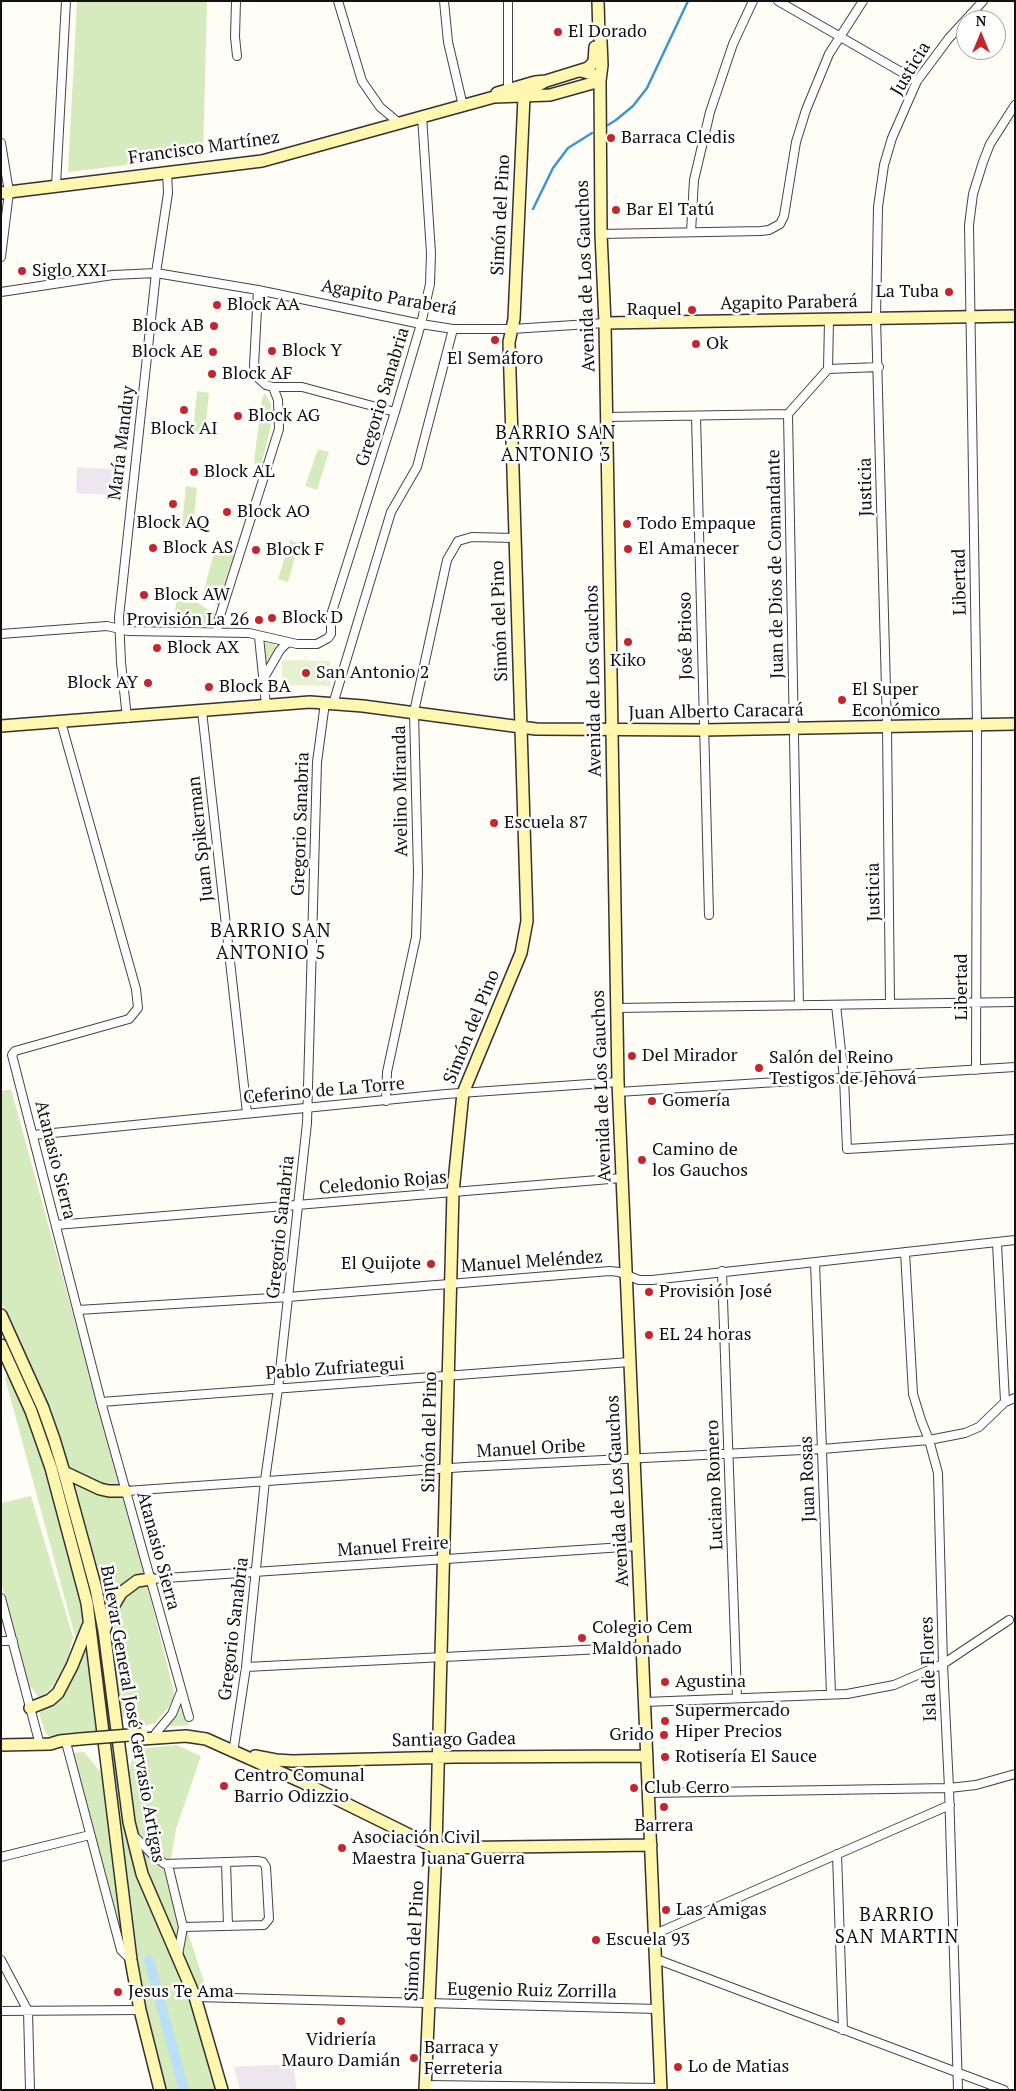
<!DOCTYPE html>
<html>
<head>
<meta charset="utf-8">
<style>
	body { margin:0 }
	#map { position:relative; width:1016px; height:2091px; overflow:hidden; background:#fffdf5; font-family:"PT Serif",serif }
	canvas { display:block }
	.frame { position:absolute; inset:0; border:2px solid #111; pointer-events:none }
	.north { position:absolute; left:956px; top:10px; width:50px; height:50px; box-sizing:border-box; background:#fff; border:1px solid #a0a0a0; border-radius:50%; rotate:0deg; font-size:14px; font-weight:700; line-height:20px; text-align:center; color:#111 }
	.north::after { content:''; display:block; margin:auto; width:18px; height:22px; background:#c4262e; clip-path:polygon(50% 0,100% 100%,50% 72%,0 100%) }
</style>
</head>
<body>
<div id="map">
<canvas width="1016" height="2091"></canvas>
<div class="frame"></div>
<div class="north">N</div>
</div>
<script>
const ctx = document.querySelector('canvas').getContext('2d');
ctx.lineJoin = 'round';
function fillPath(path, color) { ctx.fillStyle = color; ctx.fill(path, 'evenodd'); }
const poly = rows => new Path2D(rows.map(r => 'M' + r).join(''));
function stroke(path, color, width, dash) { ctx.strokeStyle = color; ctx.lineWidth = width; ctx.lineCap = dash ? 'butt' : 'round'; ctx.setLineDash(dash || []); ctx.stroke(path); }
function drawText(font, color, halo, rows, align = 'center') {
  ctx.font = font + ' "PT Serif",serif'; ctx.lineWidth = 5; ctx.setLineDash([]); ctx.textBaseline = 'middle'; ctx.strokeStyle = halo; ctx.fillStyle = color; for (const [text, x, y, turn = 0] of rows) {
    ctx.save(); ctx.translate(x, y); ctx.rotate((+turn || 0) * Math.PI / 180); ctx.textAlign = isNaN(turn) ? turn : align; if (halo) ctx.strokeText(text, 0, 0); ctx.fillText(text, 0, 0); ctx.restore();
  }
}
fillPath(poly([
	[77,467,125,470,123,496,76,493],
	[293,2064,297,2090,240,2090,234,2067]
]), '#eee6ef');
fillPath(poly([
	[77,1,207,1,203,156,68,172],
	[197,391,209,393,205,432,193,431],
	[265,393,271,404,272,421,260,470,254,462,262,399],
	[318,449,329,452,317,490,305,486],
	[186,486,197,488,193,527,182,526],
	[216,538,234,556,218,606,204,590,214,553],
	[290,540,299,543,288,582,278,579],
	[177,596,195,601,216,615,212,626,205,628,136,623,136,617,174,619],
	[266,642,274,644,277,649,267,663,263,646],
	[11,1089,119,1482,118,1487,111,1488,79,1474,68,1466,46,1406,1,1300,1,1091],
	[1,1327,38,1408,52,1447,88,1575,113,1730,108,1731,98,1649,26,1387,1,1333],
	[9,1374,27,1414,45,1470,79,1592,84,1620,75,1647,75,1636,5,1378],
	[74,1482,101,1495,122,1497,124,1499,144,1571,142,1574,134,1577,105,1611,72,1483],
	[31,1496,73,1637,68,1658,53,1686,45,1694,38,1697,32,1688,29,1687,1,1582,1,1503],
	[144,1584,147,1585,174,1692,173,1699,168,1708,155,1723,136,1728,127,1717,120,1717,111,1648,115,1619,122,1602,136,1587],
	[87,1645,100,1732,48,1736,45,1732,39,1713,57,1700],
	[181,1703,189,1725,166,1727,165,1726],
	[177,1745,201,1756,176,1829,171,1859,171,1868,184,1920,205,1985,197,1987,147,1872,133,1811,128,1778,132,1758,137,1749],
	[84,1752,104,1776,122,1939,73,1753],
	[111,1756,116,1756,125,1826,141,1888,188,1994,217,2090,167,2090,144,2006]
]), '#d5ebbd');
fillPath(poly([
	[282,660,330,661,330,686,282,685]
]), '#e6f2cf');
stroke(poly([
	[608,125,616,120,633,106,647,88,688,1],
	[533,209,553,168,568,148,592,133]
]), '#3f96cf', 2.5);
stroke(poly([
	[149,1960,184,2090]
]), '#b9e0f7', 10);
const street = poly([
	[236,1,235,37,237,56],
	[338,1,362,81,380,107,399,123],
	[444,1,448,42,463,106],
	[778,1,917,81],
	[508,89,508,1],
	[1,143,9,192,1,257],
	[56,185,66,1],
	[691,232,694,180,710,112,733,44,753,1],
	[601,234,761,231,769,230,780,224,784,216,796,142,806,110,829,54,863,1],
	[258,290,254,366,258,378,266,385,273,387,302,387,395,412],
	[1,292,113,275,156,273,258,290,421,324,453,329,512,329,605,323],
	[828,369,829,320],
	[696,416,709,915],
	[607,417,788,414],
	[217,631,219,619,279,429,278,400,273,387],
	[1,634,107,626,128,631,249,633,297,644,317,644,328,638,331,634,331,615,395,412,421,324,430,284,431,253,422,116],
	[259,637,266,705],
	[265,676,280,650,287,643],
	[333,704,391,512,417,467,453,329],
	[202,711,247,1113],
	[127,718,121,662,119,617,156,273,168,193,167,172],
	[61,722,136,989,138,1008,129,1019,15,1051,12,1055,101,1402,189,1717],
	[890,1004,887,726,876,318,878,207,884,165,892,138,917,81,949,38,983,1],
	[799,1005,788,414,828,369,879,367],
	[836,1005,844,1078,847,1149,1015,1139],
	[617,1008,1015,1002],
	[976,1070,977,724,969,225,973,194,983,162,990,144,1015,105],
	[618,1092,1015,1067],
	[386,1101,387,1072,416,937,418,873,414,712,447,560,458,541,472,537,514,538],
	[33,1135,446,1094,618,1082],
	[56,1225,622,1178],
	[997,1243,1005,1402],
	[905,1252,913,1394,921,1420,929,1440,938,1473,943,1664,949,1788,958,2090],
	[815,1262,831,1694],
	[722,1271,737,1698],
	[78,1310,288,1297,610,1271,619,1272,639,1280,652,1280,1015,1240],
	[101,1402,630,1362],
	[126,1491,465,1467,822,1449,929,1440,965,1433,979,1427,1005,1402,1015,1398],
	[151,1579,638,1546],
	[1,1598,40,1745],
	[1,1641,13,1641],
	[246,1667,642,1647],
	[645,1702,847,1694,894,1685,943,1664,1009,1620],
	[156,1733,172,1714,180,1694],
	[67,1746,121,1950,131,1960],
	[231,1750,234,1746,246,1667,265,1480,278,1389,307,1123,317,762,325,703],
	[649,1793,949,1788,976,1785,1015,1774],
	[132,1834,154,1856,165,1864,257,1861,263,1862,266,1867,269,1919,264,1925,183,1927],
	[837,1854,843,2030],
	[1,1857,90,1835],
	[226,1862,228,1926],
	[168,1865,183,1927,178,1955],
	[655,1934,950,1805],
	[656,1959,1004,2090],
	[1,1960,28,2011,30,2090],
	[195,1997,658,2009],
	[1,2011,140,2010],
	[426,2085,661,2088]
]);
const secondary = poly([
	[581,71,592,74,600,81,601,234,605,323,618,1082,661,2090],
	[497,93,535,82,546,81,588,68,594,62,595,47],
	[1,193,262,161,494,97,550,95,600,81,602,65,601,41,599,36,598,1],
	[605,323,1015,316],
	[1,726,310,702,363,706,536,729,703,730,1015,724],
	[1,1315,43,1408,54,1439,64,1472,96,1589,104,1631,129,1822,142,1874,195,1997,222,2090],
	[1,1345,31,1411,51,1468,87,1603,131,1960,140,2010,160,2090],
	[64,1472,100,1489,109,1491,126,1491],
	[105,1629,110,1612,121,1593,137,1581,151,1579],
	[30,1708,50,1700,58,1693,72,1666,88,1626],
	[142,1739,186,1736,206,1739,302,1782,436,1848,651,1845],
	[1,1745,50,1744,60,1741,80,1739],
	[255,1756,276,1760,292,1761,455,1757,647,1756],
	[425,2090,436,1848,453,1192,463,1093,521,953,527,921,509,342,514,319,524,97,531,89,546,81]
]);
stroke(street, '#444', 10);
stroke(secondary, '#333', 14);
stroke(street, '#fff', 8);
stroke(secondary, '#fff6b0', 11);
const secondaryBridge = poly([
	[80,1739,142,1734]
]);
stroke(secondaryBridge, '#333', 14, []);
stroke(secondaryBridge, '#fff6b0', 11);
for (const [x, y, r, color] of [
	[558,32,5,"#c4262e"],
	[611,138,5,"#c4262e"],
	[616,210,5,"#c4262e"],
	[22,271,5,"#c4262e"],
	[949,292,5,"#c4262e"],
	[217,305,5,"#c4262e"],
	[692,310,5,"#c4262e"],
	[214,326,5,"#c4262e"],
	[495,340,5,"#c4262e"],
	[696,344,5,"#c4262e"],
	[272,351,5,"#c4262e"],
	[213,352,5,"#c4262e"],
	[212,374,5,"#c4262e"],
	[184,410,5,"#c4262e"],
	[238,416,5,"#c4262e"],
	[194,472,5,"#c4262e"],
	[173,504,5,"#c4262e"],
	[227,512,5,"#c4262e"],
	[627,524,5,"#c4262e"],
	[153,548,5,"#c4262e"],
	[628,549,5,"#c4262e"],
	[256,550,5,"#c4262e"],
	[144,595,5,"#c4262e"],
	[272,618,5,"#c4262e"],
	[259,620,5,"#c4262e"],
	[628,642,5,"#c4262e"],
	[157,648,5,"#c4262e"],
	[306,673,5,"#c4262e"],
	[148,683,5,"#c4262e"],
	[209,687,5,"#c4262e"],
	[842,700,5,"#c4262e"],
	[494,823,5,"#c4262e"],
	[632,1056,5,"#c4262e"],
	[759,1068,5,"#c4262e"],
	[652,1101,5,"#c4262e"],
	[642,1160,5,"#c4262e"],
	[431,1264,5,"#c4262e"],
	[649,1292,5,"#c4262e"],
	[649,1335,5,"#c4262e"],
	[582,1638,5,"#c4262e"],
	[665,1682,5,"#c4262e"],
	[665,1721,5,"#c4262e"],
	[664,1735,5,"#c4262e"],
	[665,1757,5,"#c4262e"],
	[224,1786,5,"#c4262e"],
	[634,1788,5,"#c4262e"],
	[664,1807,5,"#c4262e"],
	[342,1848,5,"#c4262e"],
	[666,1910,5,"#c4262e"],
	[596,1940,5,"#c4262e"],
	[118,1992,5,"#c4262e"],
	[341,2021,5,"#c4262e"],
	[414,2058,5,"#c4262e"],
	[678,2067,5,"#c4262e"]
]) { const dot = new Path2D(); dot.arc(x, y, r, 0, 2 * Math.PI); ctx.fillStyle = color; ctx.fill(dot); stroke(dot, '#fff', 2); }
drawText('18px', '#111', '#fff', [
	["El Dorado",568,32],
	["Barraca Cledis",621,138],
	["Bar El Tatú",626,210],
	["Siglo XXI",32,271],
	["La Tuba",939,292,"right"],
	["Block AA",227,305],
	["Raquel",682,310,"right"],
	["Block AB",204,326,"right"],
	["Ok",706,344],
	["Block Y",282,351],
	["Block AE",203,352,"right"],
	["El Semáforo",495,359,"center"],
	["Block AF",222,374],
	["Block AG",248,416],
	["Block AI",184,429,"center"],
	["Block AL",204,472],
	["Block AO",237,512],
	["Block AQ",173,523,"center"],
	["Todo Empaque",637,524],
	["Block AS",163,548],
	["El Amanecer",638,549],
	["Block F",266,550],
	["Block AW",154,595],
	["Block D",282,618],
	["Provisión La 26",249,620,"right"],
	["Block AX",167,648],
	["Kiko",628,661,"center"],
	["San Antonio 2",316,673],
	["Block AY",138,683,"right"],
	["Block BA",219,687],
	["El Super",852,690],
	["Económico",852,711],
	["Escuela 87",504,823],
	["Del Mirador",642,1056],
	["Salón del Reino",769,1058],
	["Testigos de Jehová",769,1079],
	["Gomería",662,1101],
	["Camino de",652,1150],
	["los Gauchos",652,1171],
	["El Quijote",421,1264,"right"],
	["Provisión José",659,1292],
	["EL 24 horas",659,1335],
	["Colegio Cem",592,1628],
	["Maldonado",592,1649],
	["Agustina",675,1682],
	["Supermercado",675,1711],
	["Hiper Precios",675,1732],
	["Grido",654,1735,"right"],
	["Rotisería El Sauce",675,1757],
	["Centro Comunal",234,1776],
	["Barrio Odizzio",234,1797],
	["Club Cerro",644,1788],
	["Barrera",664,1826,"center"],
	["Asociación Civil",352,1838],
	["Maestra Juana Guerra",352,1859],
	["Las Amigas",676,1910],
	["Escuela 93",606,1940],
	["Jesus Te Ama",128,1992],
	["Vidriería",341,2040,"center"],
	["Mauro Damián",341,2061,"center"],
	["Barraca y",424,2048],
	["Ferreteria",424,2069],
	["Lo de Matias",688,2067]
], 'left');
drawText('18px', '#111', '#fff', [
	["Justicia",911,69,-59],
	["Francisco Martínez",204,148,-8],
	["Simón del Pino",501,215,-87],
	["Avenida de Los Gauchos",586,276,-92],
	["Agapito Paraberá",389,298,10],
	["Agapito Paraberá",789,303,-1],
	["Gregorio Sanabria",383,397,-73],
	["María Manduy",122,443,-83],
	["Justicia",866,487,-91],
	["Juan de Dios de Comandante",776,564,-91],
	["Libertad",960,582,-91],
	["Simón del Pino",500,621,-92],
	["José Brioso",686,636,-91],
	["Avenida de Los Gauchos",594,681,-91],
	["Juan Alberto Caracará",716,712,-1],
	["Avelino Miranda",401,791,-91],
	["Gregorio Sanabria",301,824,-88],
	["Juan Spikerman",201,839,-96],
	["Justicia",874,892,-91],
	["Libertad",962,987,-90],
	["Simón del Pino",472,1027,-68],
	["Avenida de Los Gauchos",602,1086,-92],
	["Ceferino de La Torre",324,1091,-5],
	["Atanasio Sierra",55,1160,76],
	["Celedonio Rojas",383,1183,-5],
	["Gregorio Sanabria",281,1227,-84],
	["Manuel Meléndez",532,1262,-4],
	["Pablo Zufriategui",335,1369,-4],
	["Simón del Pino",430,1432,-89],
	["Manuel Oribe",531,1449,-3],
	["Juan Rosas",808,1479,-92],
	["Luciano Romero",715,1485,-92],
	["Avenida de Los Gauchos",618,1491,-93],
	["Manuel Freire",393,1547,-4],
	["Atanasio Sierra",158,1551,75],
	["Gregorio Sanabria",234,1629,-83],
	["Isla de Flores",929,1669,-92],
	["Bulevar General José Gervasio Artigas",132,1714,80],
	["Santiago Gadea",454,1740,-1],
	["Simón del Pino",415,1941,-87],
	["Eugenio Ruiz Zorrilla",532,1991,1]
]);
ctx.letterSpacing = '1px';
drawText('19px', '#111', '#fff', [
	["BARRIO SAN",556,434],
	["ANTONIO 3",556,456],
	["BARRIO SAN",271,932],
	["ANTONIO 5",271,954],
	["BARRIO",897,1916],
	["SAN MARTIN",897,1938]
]);
ctx.letterSpacing = '0px';
</script>
</body>
</html>
